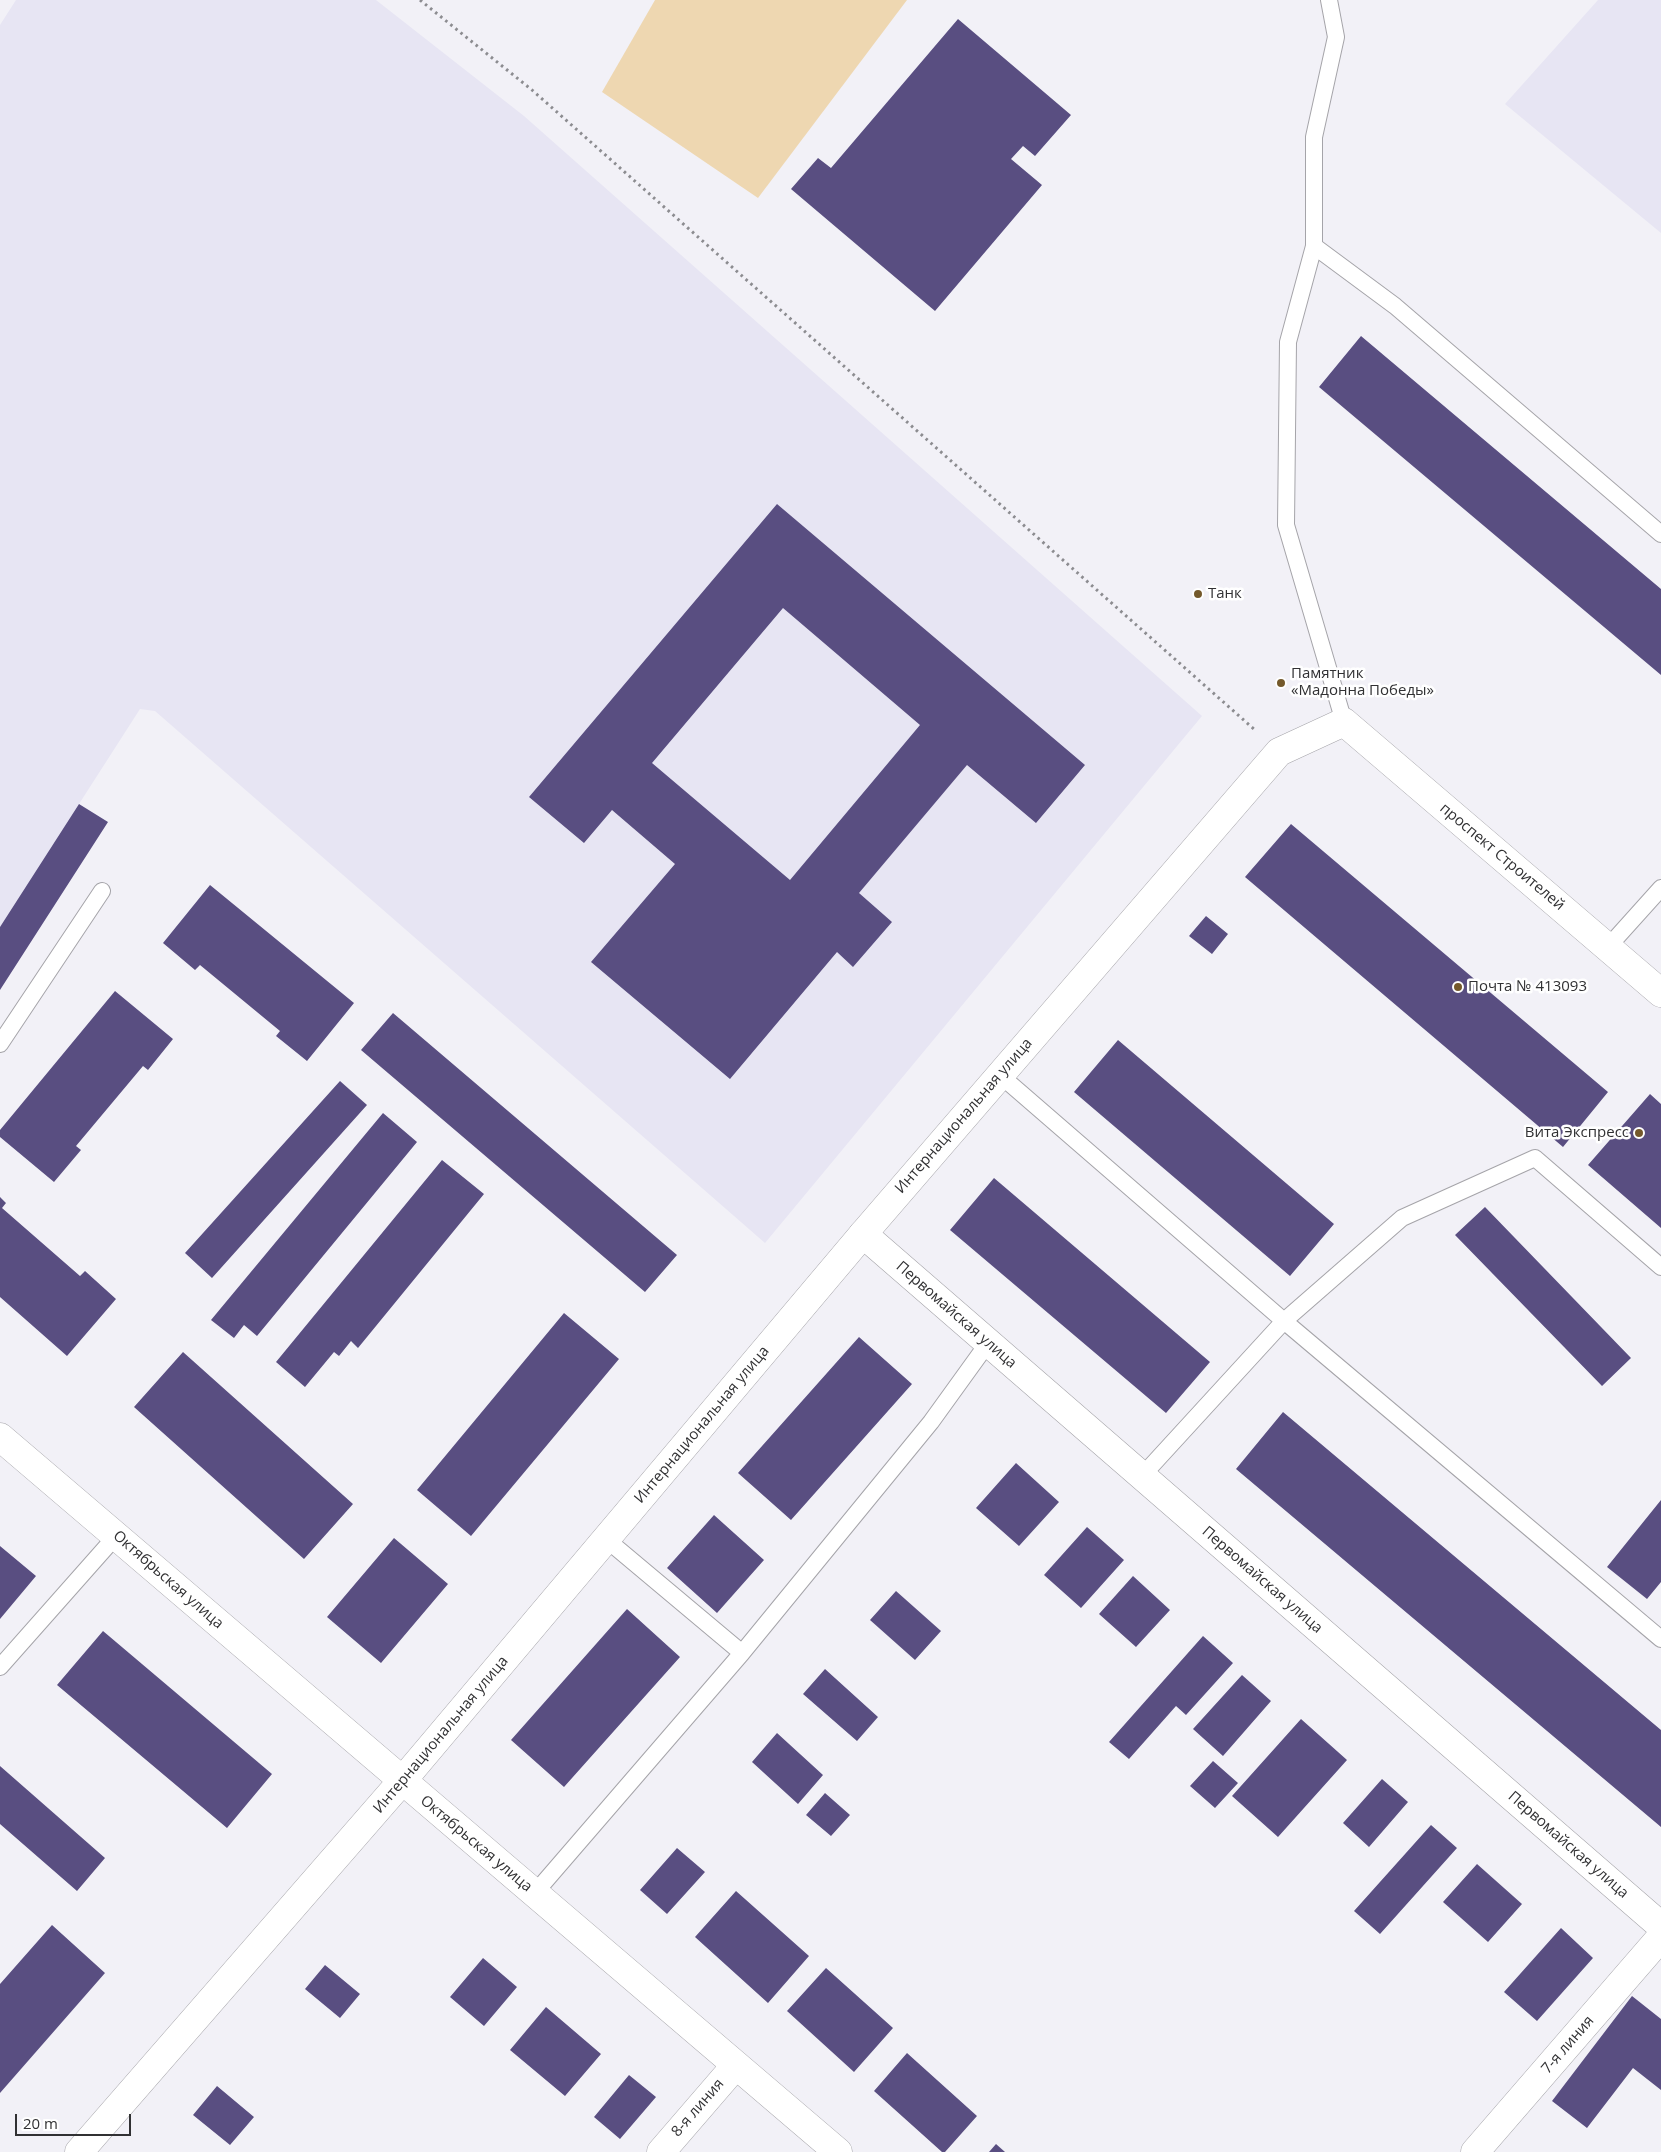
<!DOCTYPE html>
<html>
<head>
<meta charset="utf-8">
<style>
	body { margin:0 }
	#map { position:relative; width:1661px; height:2152px; overflow:hidden; background:#f2f1f7; font-family:"Open Sans",sans-serif }
	canvas { display:block }
	.scale { position:absolute; left:15px; top:2114px; width:116px; height:22px; box-sizing:border-box; border:2px solid #313133; border-top:0; padding-left:6px; font-size:15px; line-height:18px; white-space:nowrap; color:#313133; -webkit-text-stroke:4px #fff; paint-order:stroke }
</style>
</head>
<body>
<div id="map">
<canvas width="1661" height="2152"></canvas>
<div class="scale">20 m</div>
</div>
<script>
const ctx = document.querySelector('canvas').getContext('2d');
ctx.lineJoin = 'round';
function fillPath(path, color) { ctx.fillStyle = color; ctx.fill(path, 'evenodd'); }
const poly = rows => new Path2D(rows.map(r => 'M' + r).join(''));
function stroke(path, color, width, dash) { ctx.strokeStyle = color; ctx.lineWidth = width; ctx.lineCap = dash ? 'butt' : 'round'; ctx.setLineDash(dash || []); ctx.stroke(path); }
function drawText(font, color, halo, rows, align = 'center') {
  ctx.font = font + ' "Open Sans",sans-serif'; ctx.lineWidth = 5; ctx.setLineDash([]); ctx.textBaseline = 'middle'; ctx.strokeStyle = halo; ctx.fillStyle = color; for (const [text, x, y, turn = 0] of rows) {
    ctx.save(); ctx.translate(x, y); ctx.rotate((+turn || 0) * Math.PI / 180); ctx.textAlign = isNaN(turn) ? turn : align; if (halo) ctx.strokeText(text, 0, 0); ctx.fillText(text, 0, 0); ctx.restore();
  }
}
fillPath(poly([
	[16,0,376,0,524,116,1202,716,765,1243,155,711,140,709,0,927,0,25],
	[1598,0,1661,0,1661,233,1505,104]
]), '#e7e5f3');
fillPath(poly([
	[655,0,907,0,758,198,602,92]
]), '#eed7b1');
fillPath(poly([
	[958,19,1071,115,1035,156,1023,146,1011,159,1042,185,935,311,791,189,818,158,831,168],
	[1361,336,1661,589,1661,675,1319,387],
	[777,504,1085,765,1036,823,967,765,859,893,892,922,853,967,837,952,730,1079,591,962,675,864,612,810,584,843,529,797],
	[783,608,920,725,790,880,652,763],
	[79,804,108,822,0,990,0,927],
	[1291,824,1608,1092,1563,1147,1245,877],
	[210,885,354,1003,307,1061,276,1036,280,1031,200,965,195,970,163,943],
	[1206,916,1228,934,1212,954,1189,936],
	[115,991,173,1039,148,1070,143,1066,76,1146,81,1150,54,1182,0,1137,0,1130],
	[393,1013,677,1255,645,1292,361,1050],
	[1118,1040,1334,1224,1290,1276,1074,1092],
	[340,1081,367,1105,212,1278,185,1253],
	[1650,1094,1661,1104,1661,1228,1588,1165],
	[383,1113,417,1142,257,1336,244,1325,234,1338,211,1320],
	[442,1160,484,1194,358,1348,351,1341,339,1356,334,1352,305,1387,276,1362],
	[994,1178,1210,1362,1166,1413,950,1230],
	[0,1197,6,1203,2,1208,80,1276,85,1271,116,1299,67,1356,0,1297],
	[1485,1207,1631,1358,1602,1386,1455,1235],
	[564,1313,619,1359,471,1536,417,1490],
	[859,1337,912,1384,791,1520,738,1473],
	[183,1352,353,1504,304,1559,134,1407],
	[1283,1412,1661,1730,1661,1827,1236,1469],
	[1016,1463,1059,1502,1019,1546,976,1508],
	[1661,1500,1661,1582,1647,1599,1607,1567],
	[714,1515,764,1560,717,1613,667,1568],
	[1087,1527,1124,1560,1081,1608,1044,1575],
	[394,1538,448,1584,381,1663,327,1617],
	[0,1546,36,1576,0,1619],
	[1133,1576,1170,1610,1136,1647,1099,1614],
	[896,1591,941,1631,915,1660,870,1620],
	[627,1609,680,1657,564,1787,511,1740],
	[103,1631,272,1774,227,1828,57,1685],
	[1203,1636,1233,1663,1186,1715,1176,1706,1129,1759,1109,1742],
	[825,1669,878,1717,857,1741,803,1694],
	[1242,1675,1271,1701,1223,1756,1193,1729],
	[1301,1719,1347,1760,1278,1837,1232,1796],
	[777,1733,823,1775,798,1804,752,1762],
	[1213,1761,1238,1783,1215,1808,1190,1786],
	[0,1766,105,1858,77,1891,0,1824],
	[1382,1779,1408,1802,1369,1847,1343,1823],
	[825,1793,850,1815,831,1836,806,1815],
	[1431,1825,1457,1848,1380,1934,1354,1911],
	[677,1848,705,1872,667,1914,640,1890],
	[1477,1864,1522,1904,1488,1942,1443,1902],
	[736,1891,809,1956,768,2003,695,1937],
	[52,1925,105,1973,0,2093,0,1984],
	[1561,1928,1593,1958,1537,2021,1504,1992],
	[483,1958,517,1987,484,2026,450,1997],
	[325,1965,360,1994,340,2018,305,1989],
	[826,1968,893,2028,854,2072,787,2011],
	[1632,1996,1661,2019,1661,2090,1633,2068,1587,2128,1552,2101],
	[546,2007,601,2054,565,2096,510,2050],
	[907,2053,977,2116,945,2152,942,2152,874,2091],
	[629,2075,656,2097,620,2139,594,2117],
	[217,2086,254,2117,230,2145,193,2115],
	[996,2144,1005,2152,989,2152]
]), '#594e81');
const service = poly([
	[1329,0,1336,37,1314,137,1314,246,1288,342,1286,525,1344,722],
	[1314,246,1395,306,1661,534],
	[1608,947,1661,888],
	[0,1044,102,891],
	[1000,1075,1284,1321,1402,1218,1535,1158,1661,1267],
	[1142,1476,1284,1321,1661,1639],
	[606,1539,742,1653],
	[0,1667,116,1536],
	[534,1894,742,1653,931,1422,988,1343]
]);
const minor = poly([
	[863,1234,1661,1926],
	[0,1437,838,2152],
	[661,2152,736,2065],
	[1475,2152,1661,1937]
]);
const tertiary = poly([
	[79,2152,402,1781,863,1234,1279,752,1344,722,1661,993]
]);
stroke(service, '#a5a4a9', 18);
stroke(minor, '#a5a4a9', 29);
stroke(tertiary, '#a5a4a9', 29);
stroke(poly([
	[420,0,532,90,1255,730]
]), '#8c8c90', 3, [2.5, 4]);
stroke(service, '#fff', 16);
stroke(minor, '#fff', 28);
stroke(tertiary, '#fff', 28);
for (const [x, y, r, color] of [
	[1198,594,5,"#74592b"],
	[1281,683,5,"#74592b"],
	[1458,987,5,"#74592b"],
	[1639,1133,5,"#74592b"]
]) { const dot = new Path2D(); dot.arc(x, y, r, 0, 2 * Math.PI); ctx.fillStyle = color; ctx.fill(dot); stroke(dot, '#fff', 2); }
drawText('15px', '#313133', '#fff', [
	["Танк",1208,594],
	["Памятник",1291,674],
	["«Мадонна Победы»",1291,691],
	["Почта № 413093",1468,987],
	["Вита Экспресс",1629,1133,"right"]
], 'left');
drawText('15px', '#313133', '#fff', [
	["проспект Строителей",1502,857,40],
	["Интернациональная улица",964,1116,-49],
	["Первомайская улица",956,1315,41],
	["Интернациональная улица",702,1425,-50],
	["Октябрьская улица",168,1580,41],
	["Первомайская улица",1262,1580,41],
	["Интернациональная улица",441,1735,-50],
	["Октябрьская улица",476,1844,40],
	["Первомайская улица",1568,1845,41],
	["7-я линия",1568,2045,-49],
	["8-я линия",698,2108,-49]
]);
</script>
</body>
</html>
